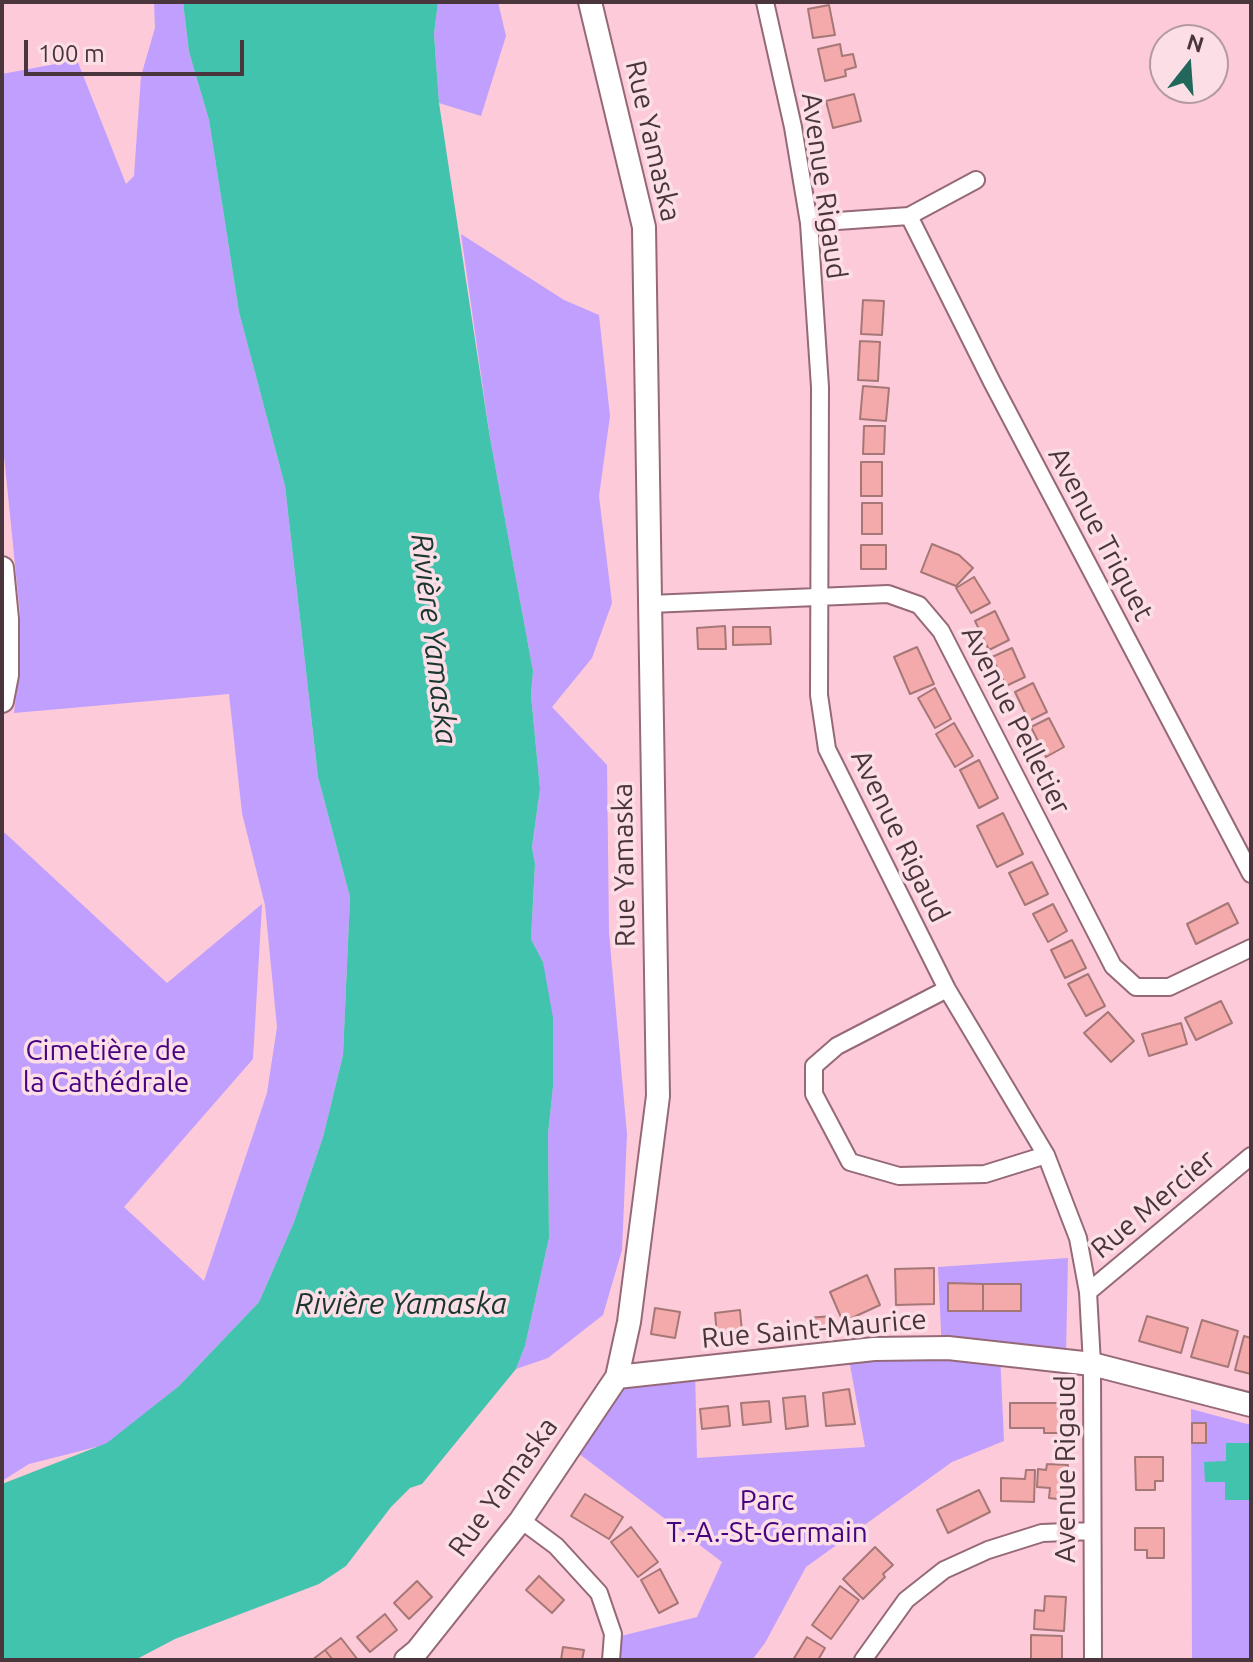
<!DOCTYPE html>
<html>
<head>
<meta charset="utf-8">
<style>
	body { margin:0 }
	#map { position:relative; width:1253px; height:1662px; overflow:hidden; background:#fccad9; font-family:Ubuntu,sans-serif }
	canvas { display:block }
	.frame { position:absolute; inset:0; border:4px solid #49353b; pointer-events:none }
	.north { position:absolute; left:1149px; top:24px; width:80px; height:80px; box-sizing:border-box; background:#fcdee6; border:2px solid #b49aa2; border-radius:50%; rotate:17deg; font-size:22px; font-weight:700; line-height:32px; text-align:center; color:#49353b }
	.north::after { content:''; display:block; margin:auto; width:28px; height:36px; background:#21675b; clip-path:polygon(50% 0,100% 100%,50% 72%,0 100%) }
	.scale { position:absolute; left:24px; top:40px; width:220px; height:36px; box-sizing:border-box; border:4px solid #49353b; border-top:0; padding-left:10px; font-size:24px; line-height:28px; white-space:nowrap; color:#49353b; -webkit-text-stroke:6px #fcdee6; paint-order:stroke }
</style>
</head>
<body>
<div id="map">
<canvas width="1253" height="1662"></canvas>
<div class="frame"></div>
<div class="north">N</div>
<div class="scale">100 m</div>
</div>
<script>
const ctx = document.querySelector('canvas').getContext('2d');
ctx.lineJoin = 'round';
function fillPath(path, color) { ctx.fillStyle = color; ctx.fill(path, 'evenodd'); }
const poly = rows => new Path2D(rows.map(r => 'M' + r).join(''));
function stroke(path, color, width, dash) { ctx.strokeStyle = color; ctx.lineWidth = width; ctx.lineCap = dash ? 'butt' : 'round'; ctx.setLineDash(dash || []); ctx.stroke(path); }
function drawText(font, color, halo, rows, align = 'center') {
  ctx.font = font + ' Ubuntu,sans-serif'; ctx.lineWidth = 7; ctx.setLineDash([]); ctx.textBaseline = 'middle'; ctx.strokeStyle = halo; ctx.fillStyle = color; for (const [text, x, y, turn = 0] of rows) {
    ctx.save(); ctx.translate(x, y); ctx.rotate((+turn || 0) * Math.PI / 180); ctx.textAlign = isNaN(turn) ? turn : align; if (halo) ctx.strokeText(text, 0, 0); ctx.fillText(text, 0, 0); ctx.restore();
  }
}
fillPath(poly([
	[154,2,183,2,189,52,209,120,239,312,285,486,318,777,350,897,343,1055,323,1137,294,1222,259,1302,179,1386,108,1444,29,1464,2,1481,2,836,5,833,167,983,262,904,253,1059,124,1207,204,1281,267,1093,277,1027,265,905,242,813,229,694,14,713,20,662,20,613,2,436,2,74,77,60,126,184,134,176,141,76,155,28],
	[438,2,498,2,506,36,481,116,439,103,434,34],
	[461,234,564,300,599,315,610,416,599,496,612,603,592,658,552,707,607,765,609,933,627,1134,622,1250,603,1315,548,1358,516,1369,525,1346,549,1238,548,1134,553,1087,543,962,531,939,535,864,532,847,540,789,531,695,533,671,490,438],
	[1068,1258,1066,1354,1000,1352,1004,1441,952,1462,806,1567,765,1643,752,1660,613,1660,621,1636,697,1617,722,1562,578,1453,617,1377,695,1369,697,1458,865,1447,848,1354,942,1352,938,1267],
	[1191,1409,1251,1425,1251,1660,1192,1660]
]), '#c09ffe');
fillPath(poly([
	[183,2,438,2,434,34,439,103,490,438,533,671,531,695,540,789,532,847,535,864,531,939,543,962,553,1018,553,1087,548,1134,549,1238,525,1346,516,1369,422,1484,410,1488,391,1507,346,1566,319,1584,175,1639,135,1660,2,1660,2,1484,107,1443,179,1386,259,1302,294,1222,323,1137,343,1055,350,897,318,777,285,486,239,312,209,120,189,52],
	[1226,1443,1251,1443,1251,1500,1225,1500,1225,1482,1205,1482,1204,1462,1226,1461]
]), '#42c3ad');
const building = poly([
	[829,5,835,35,813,38,808,9,829,5],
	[840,44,842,56,853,54,856,67,845,70,846,76,825,81,818,49,840,44],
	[854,94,861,121,833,128,826,101,854,94],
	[863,300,884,301,882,335,861,334,863,300],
	[860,341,880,342,878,381,858,380,860,341],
	[863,386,889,388,886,421,860,419,863,386],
	[864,426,885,426,884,454,863,454,864,426],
	[861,462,882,462,882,496,861,496,861,462],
	[862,503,882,503,882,534,862,534,862,503],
	[932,544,959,555,973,568,956,586,921,572,932,544],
	[861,545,886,545,886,569,861,569,861,545],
	[974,577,990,603,971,613,956,588,974,577],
	[995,611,1009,640,989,650,975,621,995,611],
	[725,626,726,649,698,649,697,628,725,626],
	[733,627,770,627,771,644,733,645,733,627],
	[917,647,934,684,910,694,894,657,917,647],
	[1012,648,1025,677,1006,686,992,657,1012,648],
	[1033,683,1047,712,1029,721,1015,692,1033,683],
	[935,688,951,719,935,728,918,698,935,688],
	[1049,718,1064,747,1046,757,1031,727,1049,718],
	[954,723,973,756,955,767,936,734,954,723],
	[979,760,998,798,979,808,960,770,979,760],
	[1003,813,1023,854,997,867,977,826,1003,813],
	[1032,862,1048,894,1025,905,1009,873,1032,862],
	[1228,903,1238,923,1196,944,1187,924,1228,903],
	[1053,904,1067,931,1048,942,1033,914,1053,904],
	[1072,940,1086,968,1065,978,1051,950,1072,940],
	[1088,974,1105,1006,1086,1016,1068,984,1088,974],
	[1221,1001,1232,1023,1196,1040,1185,1018,1221,1001],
	[1108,1012,1134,1041,1111,1062,1084,1033,1108,1012],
	[1181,1023,1187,1044,1149,1056,1142,1034,1181,1023],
	[934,1268,934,1304,896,1305,895,1269,934,1268],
	[867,1275,880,1305,843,1322,830,1292,867,1275],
	[948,1283,983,1284,983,1311,948,1311,948,1283],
	[983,1284,1021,1284,1021,1311,983,1311,983,1284],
	[655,1308,680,1312,675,1338,651,1334,655,1308],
	[740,1310,742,1332,717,1335,715,1313,740,1310],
	[832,1316,834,1332,809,1334,808,1318,832,1316],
	[1147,1316,1188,1328,1181,1353,1139,1341,1147,1316],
	[1202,1320,1238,1331,1228,1367,1191,1357,1202,1320],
	[1244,1336,1251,1338,1251,1374,1235,1370,1244,1336],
	[849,1389,855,1424,826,1426,823,1393,849,1389],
	[805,1396,808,1426,786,1429,783,1398,805,1396],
	[769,1401,771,1422,743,1425,741,1403,769,1401],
	[1010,1403,1064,1403,1064,1433,1044,1433,1044,1428,1010,1428,1010,1403],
	[728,1406,730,1426,702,1429,700,1409,728,1406],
	[1192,1423,1206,1423,1206,1443,1192,1443,1192,1423],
	[1135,1457,1163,1457,1163,1481,1155,1481,1155,1490,1136,1490,1135,1457],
	[1047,1464,1068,1465,1066,1500,1049,1498,1050,1488,1037,1487,1038,1469,1046,1470,1047,1464],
	[1026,1470,1035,1470,1034,1502,1001,1501,1001,1478,1025,1479,1026,1470],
	[979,1490,990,1512,948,1533,937,1510,979,1490],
	[585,1494,623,1517,609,1539,571,1516,585,1494],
	[631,1527,658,1562,638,1577,611,1542,631,1527],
	[1135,1528,1164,1528,1164,1558,1147,1558,1147,1550,1135,1550,1135,1528],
	[875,1547,893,1565,883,1574,885,1577,863,1599,843,1579,875,1547],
	[660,1569,678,1603,659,1613,641,1580,660,1569],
	[539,1576,564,1600,552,1613,526,1590,539,1576],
	[417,1581,432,1597,409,1619,394,1603,417,1581],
	[840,1586,859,1600,831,1639,812,1625,840,1586],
	[1045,1596,1066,1597,1064,1631,1034,1629,1035,1610,1044,1611,1045,1596],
	[385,1614,397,1630,370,1652,357,1637,385,1614],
	[1031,1635,1062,1636,1062,1660,1031,1660,1031,1635],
	[807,1637,825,1648,818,1660,793,1660,807,1637],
	[341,1638,358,1660,333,1660,325,1650,341,1638],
	[563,1647,584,1650,582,1660,561,1660,563,1647],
	[325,1650,333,1660,312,1660,325,1650]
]);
fillPath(building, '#f4aaaa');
stroke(building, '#a57776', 2);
const street = poly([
	[765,2,793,127,809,223,820,387,819,695,827,749,947,989,1046,1155,1078,1238,1088,1292,1092,1364,1093,1660],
	[909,216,992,382,1251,874],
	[809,223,909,216,976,180],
	[650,604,888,594,919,605,941,631,1113,966,1136,987,1169,987,1251,948],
	[947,989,837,1046,814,1066,814,1094,850,1162,899,1176,985,1174,1046,1155],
	[1088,1292,1251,1156],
	[521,1520,556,1546,599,1593,613,1634,611,1660],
	[863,1660,906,1600,944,1570,988,1550,1042,1533,1092,1531]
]);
const secondary = poly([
	[2,568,7,619,7,675,2,701],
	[617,1377,874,1349,948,1348,1092,1364,1251,1405],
	[406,1660,417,1651,521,1520,617,1377,629,1322,658,1096,644,227,590,2]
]);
stroke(street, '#956976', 20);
stroke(secondary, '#956976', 26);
stroke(street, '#fff', 16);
stroke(secondary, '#fff', 22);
drawText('28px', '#49353b', '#fcdee6', [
	["Rue Yamaska",653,141,77],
	["Avenue Rigaud",824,186,82],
	["Avenue Triquet",1101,534,62],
	["Avenue Pelletier",1016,720,63],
	["Avenue Rigaud",900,836,64],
	["Rue Yamaska",624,865,-91],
	["Rue Mercier",1153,1204,-40],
	["Rue Saint-Maurice",814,1329,-5],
	["Avenue Rigaud",1066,1469,-90],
	["Rue Yamaska",503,1487,-54]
]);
drawText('28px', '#460381', '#fcdee6', [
	["Cimetière de",106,1051],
	["la Cathédrale",106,1083],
	["Parc",767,1501],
	["T.-A.-St-Germain",767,1533]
]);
drawText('italic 30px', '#1a3630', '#fcdee6', [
	["Rivière Yamaska",434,639,83],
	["Rivière Yamaska",401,1304]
]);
</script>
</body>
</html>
